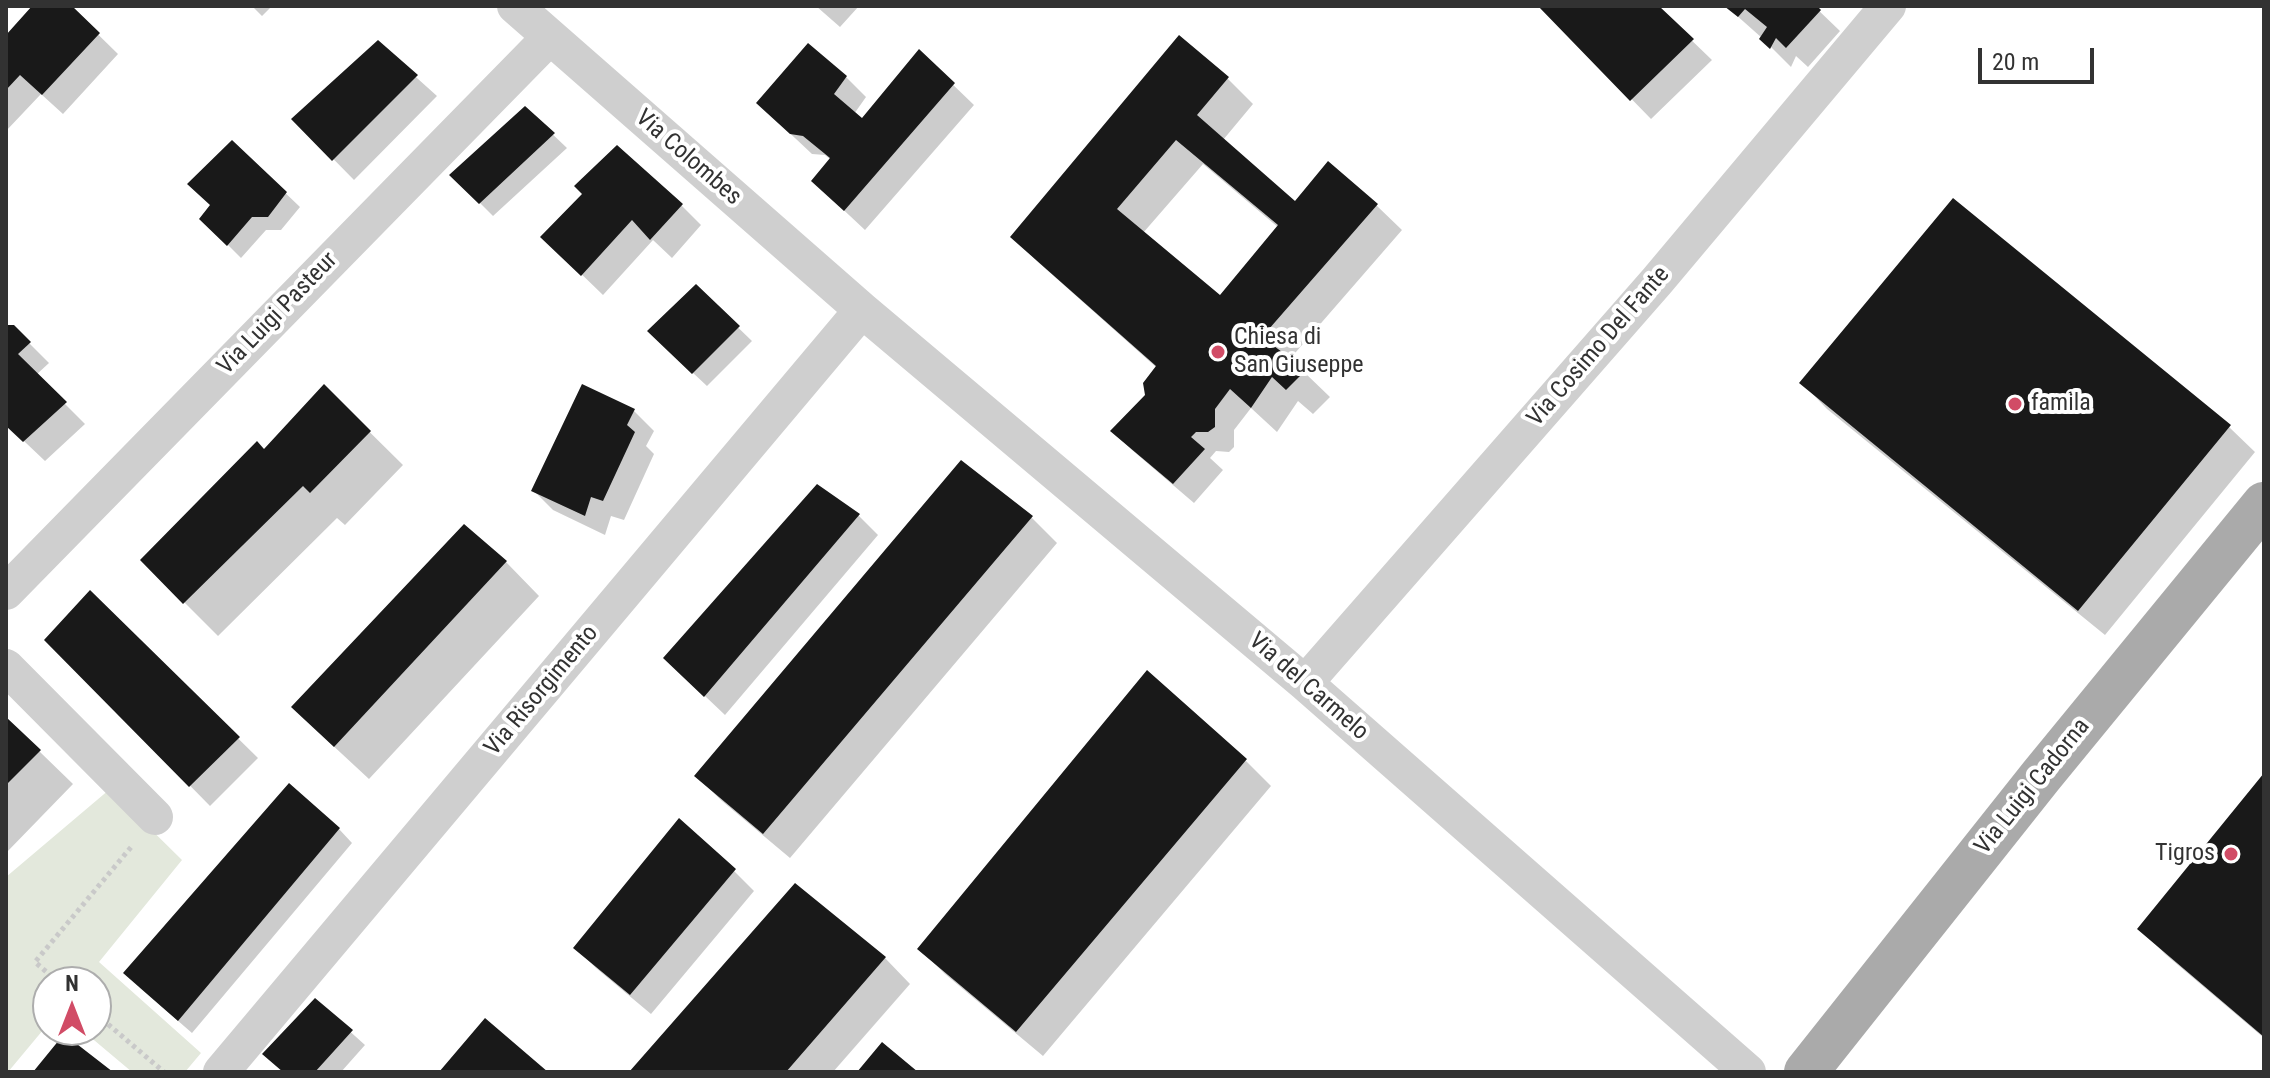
<!DOCTYPE html>
<html>
<head>
<meta charset="utf-8">
<style>
	body { margin:0 }
	#map { position:relative; width:2270px; height:1078px; overflow:hidden; background:#fff; font-family:"Roboto Condensed",sans-serif }
	canvas { display:block }
	.frame { position:absolute; inset:0; border:8px solid #323232; pointer-events:none }
	.north { position:absolute; left:32px; top:966px; width:80px; height:80px; box-sizing:border-box; background:#fff; border:2px solid #adadad; border-radius:50%; rotate:0deg; font-size:22px; font-weight:700; line-height:32px; text-align:center; color:#323232 }
	.north::after { content:''; display:block; margin:auto; width:28px; height:36px; background:#d14c66; clip-path:polygon(50% 0,100% 100%,50% 72%,0 100%) }
	.scale { position:absolute; left:1978px; top:48px; width:116px; height:36px; box-sizing:border-box; border:4px solid #323232; border-top:0; padding-left:10px; font-size:24px; line-height:28px; white-space:nowrap; color:#323232; -webkit-text-stroke:6px #fff; paint-order:stroke }
</style>
</head>
<body>
<div id="map">
<canvas width="2270" height="1078"></canvas>
<div class="frame"></div>
<div class="north">N</div>
<div class="scale">20 m</div>
</div>
<script>
const ctx = document.querySelector('canvas').getContext('2d');
ctx.lineJoin = 'round';
function fillPath(path, color) { ctx.fillStyle = color; ctx.fill(path, 'evenodd'); }
const poly = rows => new Path2D(rows.map(r => 'M' + r).join(''));
function stroke(path, color, width, dash) { ctx.strokeStyle = color; ctx.lineWidth = width; ctx.lineCap = dash ? 'butt' : 'round'; ctx.setLineDash(dash || []); ctx.stroke(path); }
function drawText(font, color, halo, rows, align = 'center') {
  ctx.font = font + ' "Roboto Condensed",sans-serif'; ctx.lineWidth = 8; ctx.setLineDash([]); ctx.textBaseline = 'middle'; ctx.strokeStyle = halo; ctx.fillStyle = color; for (const [text, x, y, turn = 0] of rows) {
    ctx.save(); ctx.translate(x, y); ctx.rotate((+turn || 0) * Math.PI / 180); ctx.textAlign = isNaN(turn) ? turn : align; if (halo) ctx.strokeText(text, 0, 0); ctx.fillText(text, 0, 0); ctx.restore();
  }
}
fillPath(poly([
	[110,789,182,860,99,962,201,1053,185,1072,132,1072,82,1030,96,1030,96,982,48,982,48,1024,8,1072,6,1072,6,877]
]), '#e3e8dc');
fillPath(poly([
	[35,6,69,6,118,54,63,114,41,94,6,131,6,38],
	[252,6,272,6,262,16],
	[816,6,859,6,840,27],
	[1541,6,1656,6,1712,60,1651,119],
	[1726,6,1814,6,1840,31,1808,67,1796,56,1791,67,1762,38],
	[378,43,437,96,354,180,294,119],
	[919,52,974,105,865,230,834,201,831,160,825,155,812,154,779,123,846,77,866,97,854,114,863,121],
	[1227,78,1253,104,1223,140,1295,204,1376,205,1402,230,1289,360,1304,372,1330,397,1313,414,1298,401,1277,432,1251,408,1234,430,1234,447,1229,452,1216,451,1210,458,1223,470,1194,503,1132,450,1112,431,1147,396,1157,368,1038,262,1013,237],
	[1203,164,1279,228,1220,298,1143,233],
	[525,108,567,148,493,216,452,175],
	[232,142,300,207,281,230,266,230,241,258,202,219,212,206],
	[1954,201,2229,427,2255,452,2105,635,1827,409,1802,383],
	[681,205,701,225,672,258,653,240,603,295,543,237],
	[696,287,752,341,707,386,663,345],
	[6,327,13,327,49,363,36,375,85,424,45,461,6,424],
	[324,387,403,465,345,525,337,518,218,636,142,560,265,452],
	[634,411,654,431,646,446,654,454,624,520,611,516,605,535,553,510,533,490],
	[961,463,1032,518,1057,543,790,858,722,801,696,776],
	[858,515,878,535,725,715,686,678],
	[464,527,506,562,539,596,369,779,328,741],
	[90,593,258,758,210,806,47,640],
	[6,719,73,784,6,853],
	[1246,761,1271,786,1043,1056,945,974,920,949],
	[2264,776,2264,1038,2165,954,2140,928],
	[339,829,352,843,192,1033,139,987],
	[734,871,754,891,651,1014,596,968,576,948],
	[885,958,910,984,833,1072,632,1072],
	[315,1000,365,1045,341,1072,284,1072]
]), '#0003');
fillPath(poly([
	[32,6,72,6,100,33,42,95,20,75,6,90,6,35],
	[1538,6,1659,6,1694,39,1630,101],
	[1724,6,1817,6,1821,10,1786,48,1776,38,1770,49,1759,39,1767,27,1745,9,1738,17],
	[1179,35,1229,77,1197,115,1295,201,1328,161,1378,204,1262,337,1306,370,1286,390,1272,377,1251,408,1230,389,1215,409,1215,427,1208,432,1196,432,1191,437,1205,449,1173,484,1110,431,1145,395,1143,383,1156,366,1010,237],
	[1176,140,1278,225,1220,295,1117,209],
	[378,40,418,75,332,161,291,119],
	[808,43,847,76,834,94,862,118,919,49,955,83,844,211,811,181,830,158,803,136,790,134,756,103],
	[525,106,555,133,479,204,449,175],
	[232,140,287,192,268,217,252,217,227,246,199,219,210,205,187,184],
	[617,145,683,204,650,240,632,220,581,276,540,237,582,194,574,186],
	[1953,198,2231,425,2078,611,1799,383],
	[696,284,740,326,692,374,647,331],
	[6,325,14,325,31,342,18,354,67,402,23,442,6,426],
	[324,384,371,431,310,493,303,486,183,604,140,560,257,441,264,449],
	[582,384,635,409,627,425,635,432,603,501,591,497,585,516,531,491],
	[961,460,1033,516,763,834,694,776],
	[817,484,860,514,704,697,663,658],
	[464,524,507,561,334,747,291,707],
	[90,590,240,737,189,787,44,640],
	[1147,670,1247,759,1016,1032,917,949],
	[6,717,41,750,6,785],
	[2264,773,2264,1037,2137,929],
	[289,783,340,828,178,1021,123,973],
	[679,818,736,869,630,995,573,948],
	[795,883,886,957,786,1072,629,1072],
	[315,998,353,1030,315,1072,283,1072,262,1054],
	[485,1018,548,1072,439,1072],
	[64,1034,113,1072,33,1072],
	[882,1042,918,1072,857,1072]
]), '#191919');
stroke(poly([
	[58,982,35,962,132,846],
	[96,1014,164,1072]
]), '#c9c9c9', 5, [4, 4]);
stroke(poly([
	[515,6,862,310,1305,683,1748,1072],
	[6,592,550,37],
	[6,667,155,817],
	[1305,683,1657,281,1888,6],
	[221,1072,862,310]
]), '#cfcfcf', 36);
stroke(poly([
	[1806,1072,2041,776,2264,504]
]), '#aaa', 44);
for (const [x, y, r, color] of [
	[1218,352,8,"#d14c66"],
	[2015,404,8,"#d14c66"],
	[2231,854,8,"#d14c66"]
]) { const dot = new Path2D(); dot.arc(x, y, r, 0, 2 * Math.PI); ctx.fillStyle = color; ctx.fill(dot); stroke(dot, '#fff', 3); }
drawText('24px', '#323232', '#fff', [
	["Via Colombes",688,158,41],
	["Via Luigi Pasteur",278,314,-46],
	["Via Cosimo Del Fante",1599,347,-49],
	["Via del Carmelo",1308,687,41],
	["Via Risorgimento",542,691,-50],
	["Via Luigi Cadorna",2033,787,-51]
]);
drawText('24px', '#323232', '#fff', [
	["Chiesa di",1234,338],
	["San Giuseppe",1234,366],
	["famila",2031,404],
	["Tigros",2215,854,"right"]
], 'left');
</script>
</body>
</html>
